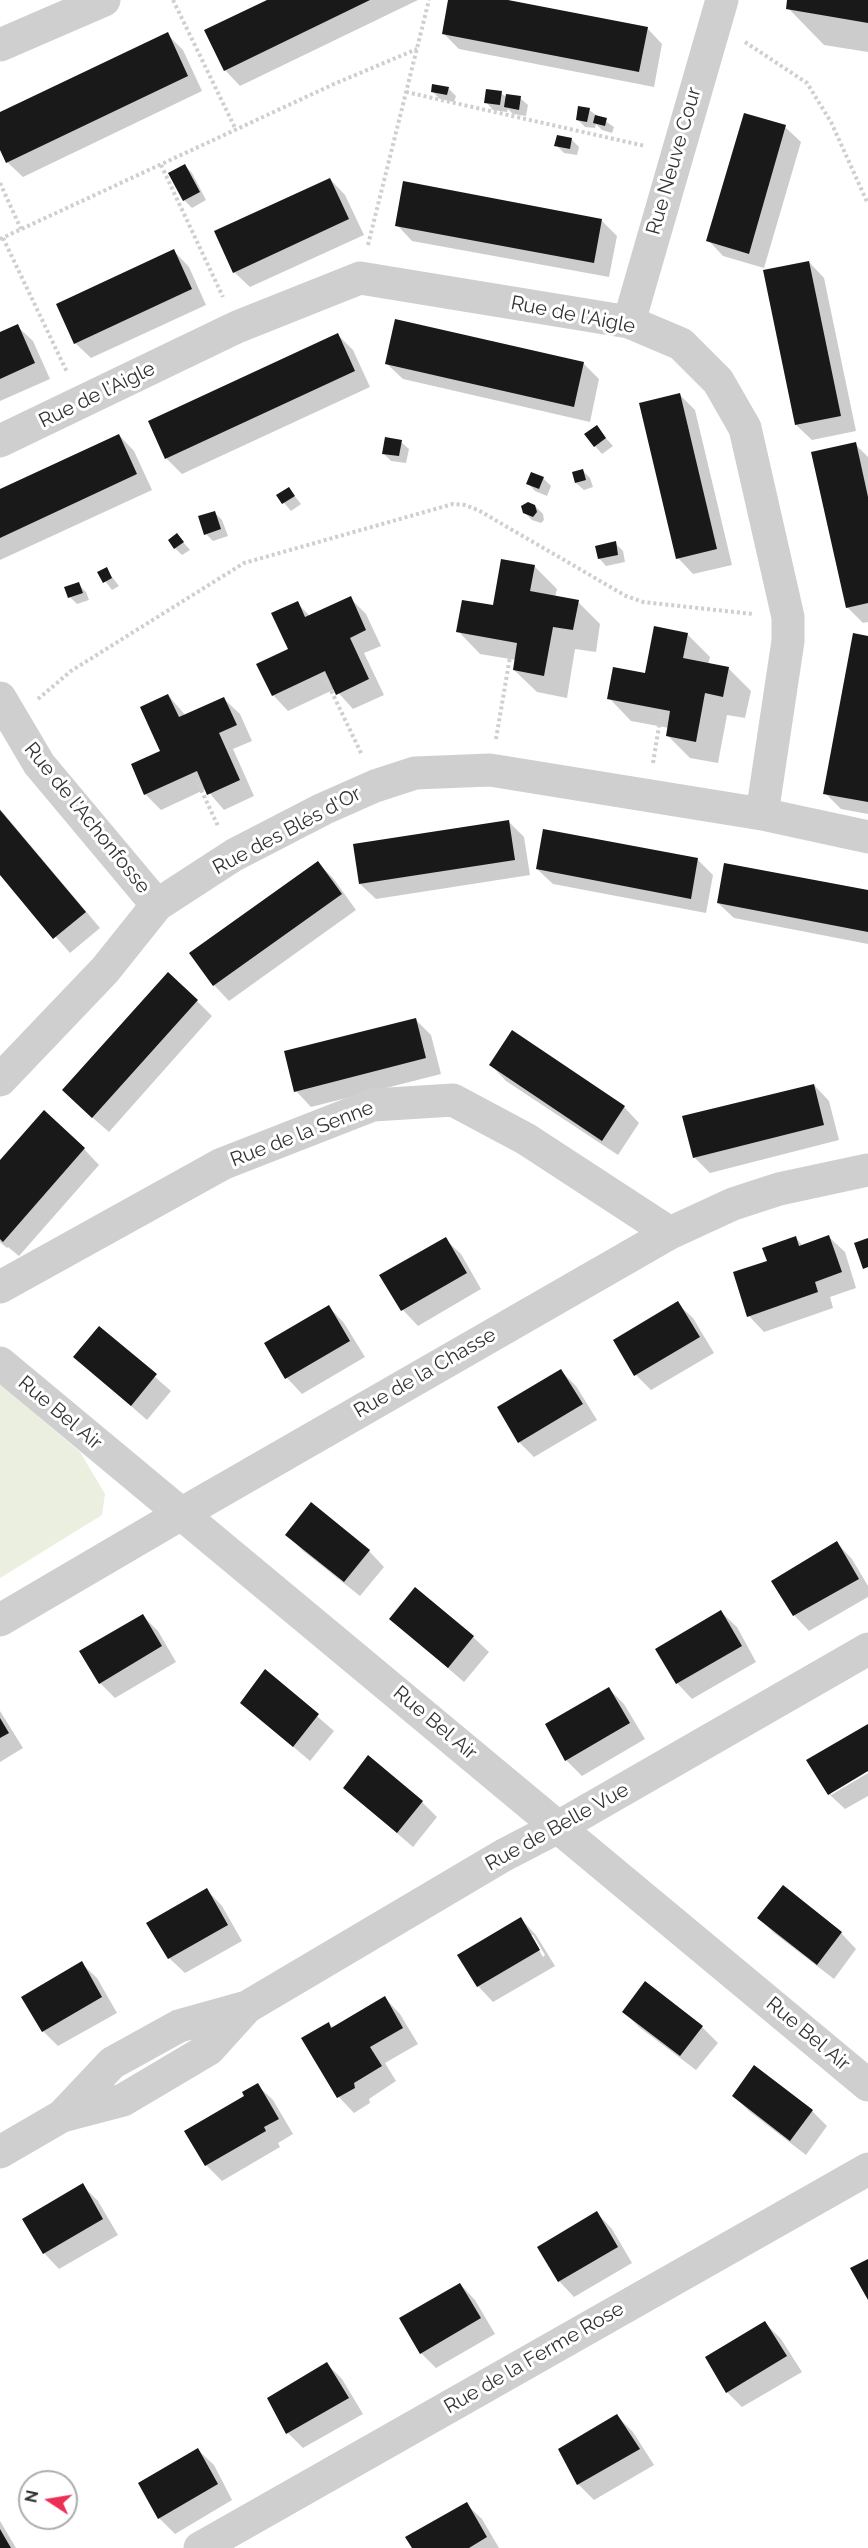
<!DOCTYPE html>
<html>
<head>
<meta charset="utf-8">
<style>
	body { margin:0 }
	#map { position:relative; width:868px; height:2548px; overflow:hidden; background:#fff; font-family:Raleway,sans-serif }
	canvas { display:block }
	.north { position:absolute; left:18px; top:2470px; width:60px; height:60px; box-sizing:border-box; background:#fff; border:2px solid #adadad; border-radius:50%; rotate:282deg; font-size:16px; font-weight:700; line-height:24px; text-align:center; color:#323232 }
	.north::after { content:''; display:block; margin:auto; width:21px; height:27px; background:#ec3055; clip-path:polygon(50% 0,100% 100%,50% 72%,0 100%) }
</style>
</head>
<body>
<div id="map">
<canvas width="868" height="2548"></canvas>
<div class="north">N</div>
</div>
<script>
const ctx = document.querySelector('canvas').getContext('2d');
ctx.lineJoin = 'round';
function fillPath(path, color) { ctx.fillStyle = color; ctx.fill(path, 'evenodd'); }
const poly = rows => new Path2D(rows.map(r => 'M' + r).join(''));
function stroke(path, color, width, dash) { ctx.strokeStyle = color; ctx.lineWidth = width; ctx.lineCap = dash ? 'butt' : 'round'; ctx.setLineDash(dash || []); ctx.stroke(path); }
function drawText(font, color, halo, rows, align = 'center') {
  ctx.font = font + ' Raleway,sans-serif'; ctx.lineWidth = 6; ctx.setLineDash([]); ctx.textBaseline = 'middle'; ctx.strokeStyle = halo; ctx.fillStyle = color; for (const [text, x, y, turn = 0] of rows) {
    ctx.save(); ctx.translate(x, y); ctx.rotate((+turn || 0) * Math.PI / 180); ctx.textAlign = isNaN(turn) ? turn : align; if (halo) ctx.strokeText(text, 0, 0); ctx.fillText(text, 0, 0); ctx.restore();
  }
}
fillPath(poly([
	[0,1384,80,1452,105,1494,102,1515,0,1578]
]), '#eaefe0');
fillPath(poly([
	[270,0,418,0,240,86,225,70],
	[450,0,500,0,647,28,662,44,654,87,459,49,444,34],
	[789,0,868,0,868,52,824,45,788,8],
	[167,34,183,50,202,91,23,177,7,162,0,147,0,114],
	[448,88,456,96,454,102,440,99,433,92],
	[501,93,507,98,520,98,528,105,526,116,513,114,508,109,507,112,493,110,486,102],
	[589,110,614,127,612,133,602,130,596,124,595,128,585,127,577,119],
	[785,127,801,142,764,268,723,256,708,240],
	[571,139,579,147,577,155,564,153,556,145],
	[184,165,192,173,206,200,192,208,184,200],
	[330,179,345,195,364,235,250,287,234,272],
	[601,220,617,236,609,277,412,241,397,225],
	[174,251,189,267,206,305,91,358,75,343],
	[809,262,824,278,856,431,812,440,796,425],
	[17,326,33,341,50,379,0,401,0,334],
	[338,335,353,350,370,387,182,474,167,459,150,422],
	[387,364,584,364,599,379,590,422,403,379],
	[680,395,695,410,732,565,693,574,678,558],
	[596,427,613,446,602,454,595,446],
	[119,435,134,451,152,490,0,560,0,490],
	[401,442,409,449,406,463,391,461,383,453],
	[855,444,868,457,868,622,863,623,847,607],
	[583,471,590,478,593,487,584,490,576,483],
	[543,478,551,486,547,496,535,491,528,483],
	[289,489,301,504,291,511,278,496],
	[535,506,543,514,544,520,541,523,532,520,524,512],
	[214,512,222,520,228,536,213,541,206,534],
	[177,535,190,550,182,555,175,548],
	[615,543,623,551,625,562,606,566,599,558],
	[534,566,557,589,555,597,578,602,600,624,596,652,575,649,567,698,537,692,514,670,516,660,480,654,458,631,494,607],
	[106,569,119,586,112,590,99,573],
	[78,584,86,592,89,600,77,604,70,597],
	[350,598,366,614,381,646,364,653,384,695,353,709,335,689,288,711,273,695,290,650,297,603,311,617],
	[687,634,710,657,708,665,728,668,751,691,745,718,727,715,718,763,690,758,667,735,669,728,631,721,609,698,647,675],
	[868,638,868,814,841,809,825,793],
	[168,695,186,716,224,699,240,714,252,741,233,749,254,796,224,810,206,789,161,810,145,794,162,752],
	[0,809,100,928,70,953,0,873],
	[508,821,524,837,530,875,376,899,360,884],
	[544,831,698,860,713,875,706,913,553,884,537,869],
	[318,863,333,878,356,910,229,1001,214,985,191,953],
	[868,892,868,944,734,918,718,903],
	[197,1001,212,1016,109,1132,79,1106],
	[416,1020,431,1035,441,1074,311,1107,296,1091],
	[491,1065,624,1107,639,1123,618,1155,506,1081],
	[814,1085,829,1101,839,1140,710,1173,695,1158],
	[84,1149,99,1165,19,1256,8,1247,7,1248,0,1242,0,1162],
	[829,1237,845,1252,856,1288,830,1297,833,1308,764,1332,749,1316,796,1238,803,1246],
	[445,1239,461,1254,481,1289,418,1326,403,1310,381,1275],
	[677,1303,693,1318,714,1353,651,1390,636,1375],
	[329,1307,344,1323,365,1357,302,1394,287,1378,266,1344],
	[99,1328,171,1391,147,1420,75,1357],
	[561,1371,576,1386,597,1420,534,1457,519,1442],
	[287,1534,369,1551,384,1567,360,1596,302,1550],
	[837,1543,852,1559,868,1586,868,1597,809,1631,794,1615],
	[721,1612,737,1627,756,1662,692,1699,677,1683],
	[143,1616,158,1631,176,1662,115,1698,100,1683],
	[391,1619,473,1637,489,1652,464,1682],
	[265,1671,334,1731,310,1761,242,1703],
	[609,1689,624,1704,645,1739,582,1776,566,1760,547,1724],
	[0,1711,23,1748,0,1762],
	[868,1725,868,1770,831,1791,831,1795,868,1773,868,1796,845,1809,829,1794],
	[345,1788,422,1802,437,1817,413,1847],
	[207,1890,222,1906,242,1941,185,1973,169,1958],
	[759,1918,841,1933,856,1949,834,1979,774,1933],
	[521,1919,536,1935,555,1966,493,2002,478,1986],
	[530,1935,533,1935,545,1955,543,1957],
	[81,1963,97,1978,117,2013,58,2046,43,2031],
	[645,1983,702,2027,718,2043,696,2070,639,2027,624,2012],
	[385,1998,400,2014,418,2044,385,2063,396,2081,369,2099,370,2103,354,2113,339,2097,303,2038,329,2024,334,2028],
	[257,2085,273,2100,293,2134,278,2143,280,2147,222,2181,206,2165,246,2096],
	[734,2096,812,2111,827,2126,806,2155,749,2111],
	[82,2185,98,2201,118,2235,59,2269,44,2253],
	[597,2213,612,2229,632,2263,574,2297,559,2281],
	[460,2284,475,2300,495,2334,436,2368,421,2353],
	[765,2323,781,2339,802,2372,742,2407,727,2392],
	[327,2364,342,2379,363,2414,303,2448,288,2433],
	[617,2416,633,2432,654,2465,594,2500,578,2484],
	[198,2450,214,2465,232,2500,175,2534,159,2518,140,2484],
	[466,2504,482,2519,499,2548,413,2548],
	[0,2521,16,2548,0,2548]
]), '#0003');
fillPath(poly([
	[267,0,370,0,224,71,204,30],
	[448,0,508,0,648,27,639,72,442,34],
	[787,0,868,0,868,23,786,9],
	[168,32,188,76,6,163,0,150,0,112],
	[432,84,449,87,447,95,431,92],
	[486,89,502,91,500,105,484,103],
	[506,94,521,96,519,110,504,107],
	[578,106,590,108,587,122,576,120],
	[744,113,786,125,749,254,706,241],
	[595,115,607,118,605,126,593,123],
	[557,135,572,138,570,149,554,146],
	[185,164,200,192,183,201,168,173],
	[330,178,349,219,233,273,214,231],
	[403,181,602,219,594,263,395,226],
	[174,249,192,289,74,344,56,304],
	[809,261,841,416,795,425,763,270],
	[395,319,584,362,574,407,385,364],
	[18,324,35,363,0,379,0,332],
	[338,333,355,371,165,459,148,421],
	[680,393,717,549,676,559,639,403],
	[597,425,606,438,594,447,584,434],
	[119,434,137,474,0,538,0,489],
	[385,437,402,440,399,456,382,454],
	[856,442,868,497,868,603,846,608,811,452],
	[583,469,586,480,575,483,572,472],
	[531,472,544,477,539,489,526,484],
	[289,487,295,496,282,504,276,495],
	[528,502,535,505,537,512,533,517,523,513,521,506],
	[215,511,221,529,204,535,198,516],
	[177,533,184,542,174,549,168,540],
	[616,541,618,555,598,559,595,546],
	[501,559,535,565,530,591,579,600,573,630,553,627,544,676,513,670,517,643,456,632,462,600,493,605],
	[107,567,112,578,103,583,97,572],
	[79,582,83,593,68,598,64,587],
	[351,596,366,630,350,638,369,679,336,695,325,671,272,696,256,664,288,649,271,613,298,601,305,617],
	[654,626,688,633,683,658,729,667,723,697,705,693,696,742,666,736,670,711,607,699,613,667,645,673],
	[853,633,868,636,868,802,823,794],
	[168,694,179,717,224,697,237,725,219,733,240,780,207,795,197,771,144,795,131,764,160,751,140,707],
	[0,810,86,912,53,939,0,875],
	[509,820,515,860,359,884,353,844],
	[543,829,698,858,691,899,536,869],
	[318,861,342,894,213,986,189,953],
	[724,863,868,890,868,932,717,903],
	[168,972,198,1000,92,1118,62,1090],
	[416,1018,426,1058,294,1092,284,1051],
	[512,1030,625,1106,602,1141,489,1065],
	[814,1084,824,1125,693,1158,682,1116],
	[44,1110,85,1148,3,1242,0,1239,0,1160],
	[829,1235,842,1272,815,1282,818,1292,747,1317,733,1272,767,1261,762,1248,796,1236,799,1246],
	[446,1237,467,1273,401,1311,379,1275],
	[868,1238,868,1267,863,1269,854,1243],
	[678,1301,700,1337,634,1376,613,1340],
	[329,1305,350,1341,285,1379,264,1343],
	[99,1326,157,1374,131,1406,73,1357],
	[561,1369,583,1404,518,1443,497,1407],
	[311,1502,370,1550,344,1582,285,1535],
	[837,1541,859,1579,793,1616,771,1581],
	[415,1587,474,1636,448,1668,389,1619],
	[721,1610,742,1646,676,1684,655,1649],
	[143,1614,162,1646,99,1684,79,1651],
	[265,1669,319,1714,293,1747,240,1703],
	[609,1687,630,1723,565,1761,545,1724],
	[0,1718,9,1733,0,1738],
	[868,1724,868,1771,828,1795,806,1760],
	[368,1755,423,1801,397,1833,343,1788],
	[783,1885,842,1932,817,1965,757,1918],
	[207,1888,228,1925,168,1959,146,1923],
	[521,1917,540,1950,477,1987,457,1955],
	[82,1961,102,1997,42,2032,21,1997],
	[645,1981,703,2026,680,2056,622,2012],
	[385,1996,403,2028,370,2047,382,2066,354,2083,355,2088,337,2098,301,2038,329,2022,331,2028],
	[754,2065,813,2110,790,2141,732,2096],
	[258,2083,279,2119,264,2127,266,2131,205,2166,184,2131,244,2096,242,2092],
	[83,2183,103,2219,43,2254,22,2219],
	[597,2211,618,2247,558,2282,537,2247],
	[868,2259,868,2300,850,2268],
	[460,2283,481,2318,420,2354,399,2318],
	[765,2321,787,2356,726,2393,705,2357],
	[327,2362,349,2398,286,2434,267,2398],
	[617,2414,640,2449,577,2485,558,2449],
	[198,2448,218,2484,158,2519,138,2483],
	[467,2502,487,2537,469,2548,412,2548,405,2537],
	[0,2529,4,2536,11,2548,0,2548]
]), '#191919');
stroke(poly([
	[173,0,236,130],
	[745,42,807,83,831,122,868,204],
	[406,92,645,146],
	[161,165,223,297],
	[0,183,21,229],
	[3,238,67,372],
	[0,239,334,84,417,49],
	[368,245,429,0],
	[326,680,362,755],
	[38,699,71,671,244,563,453,504,465,505,478,510,626,596,643,602,753,614],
	[496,739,511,651],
	[653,763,661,714],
	[196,779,218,826]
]), '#cfcfcf', 4, [3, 3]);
stroke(poly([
	[0,45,104,0],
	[629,322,722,0],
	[0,441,237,327,360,278,629,322,681,344,718,381,745,428,788,617,788,641,762,814],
	[0,698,39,764,157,905],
	[0,1080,105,970,157,905,234,855,323,809,375,786,415,773,490,770,762,814,868,837],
	[0,1287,222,1164,373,1105,453,1100,526,1139,670,1233],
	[0,1363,868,2085],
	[0,1620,181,1514,670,1233,733,1204,779,1189,868,1170],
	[247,2007,209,2049,123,2100,62,2116,112,2063,179,2026,247,2007,504,1855,560,1826,868,1649],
	[0,2152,62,2116],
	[200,2548,868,2169]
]), '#cfcfcf', 33);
drawText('20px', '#323232', '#fff', [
	["Rue Neuve Cour",674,161,-74],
	["Rue de l'Aigle",573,315,11],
	["Rue de l'Aigle",97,395,-26],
	["Rue de l'Achonfosse",87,818,51],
	["Rue des Blés d'Or",287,831,-28],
	["Rue de la Senne",302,1134,-21],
	["Rue de la Chasse",425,1373,-30],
	["Rue Bel Air",60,1413,40],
	["Rue Bel Air",435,1723,40],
	["Rue de Belle Vue",557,1827,-29],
	["Rue Bel Air",808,2034,40],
	["Rue de la Ferme Rose",534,2358,-30]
]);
</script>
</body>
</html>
